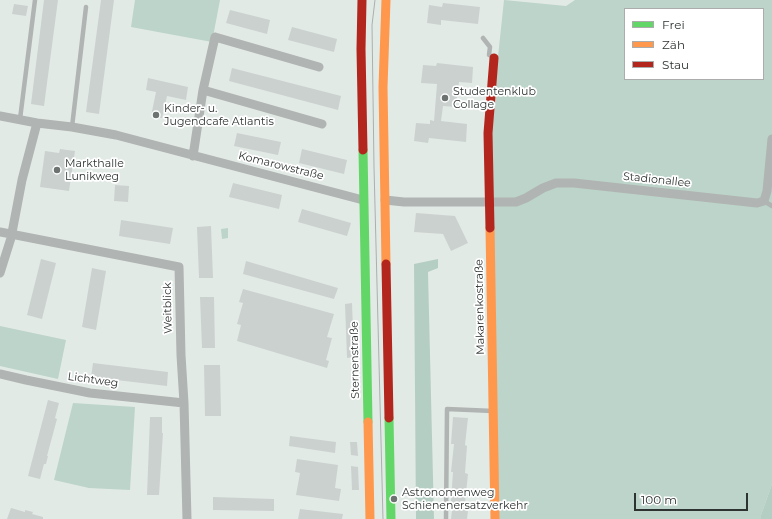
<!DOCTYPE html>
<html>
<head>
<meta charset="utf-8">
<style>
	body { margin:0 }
	#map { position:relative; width:772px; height:519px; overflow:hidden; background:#e2eae6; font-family:Montserrat,sans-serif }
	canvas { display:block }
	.legend { position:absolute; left:624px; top:8px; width:140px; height:72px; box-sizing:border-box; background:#fff; border:1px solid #abadad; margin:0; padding:5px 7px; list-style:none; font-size:12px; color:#2d3331 }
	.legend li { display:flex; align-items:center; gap:8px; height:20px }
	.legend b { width:20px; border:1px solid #abadad }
	.scale { position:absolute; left:634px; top:493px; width:114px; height:18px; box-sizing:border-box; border:2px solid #2d3331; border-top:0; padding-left:5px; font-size:12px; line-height:14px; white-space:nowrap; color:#2d3331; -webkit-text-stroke:3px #fff; paint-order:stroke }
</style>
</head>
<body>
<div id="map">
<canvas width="772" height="519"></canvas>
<ul class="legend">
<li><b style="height:5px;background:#63d668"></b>Frei</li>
<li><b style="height:5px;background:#ff974d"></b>Zäh</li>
<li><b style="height:5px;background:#b3261e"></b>Stau</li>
</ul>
<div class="scale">100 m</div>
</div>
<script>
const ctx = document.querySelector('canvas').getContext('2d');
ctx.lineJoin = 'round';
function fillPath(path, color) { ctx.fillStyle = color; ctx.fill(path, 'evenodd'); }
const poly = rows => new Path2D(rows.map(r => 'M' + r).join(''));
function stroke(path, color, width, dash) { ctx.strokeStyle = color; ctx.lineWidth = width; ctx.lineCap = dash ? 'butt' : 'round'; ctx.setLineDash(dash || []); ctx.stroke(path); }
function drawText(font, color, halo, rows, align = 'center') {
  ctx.font = font + ' Montserrat,sans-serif'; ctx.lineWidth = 3.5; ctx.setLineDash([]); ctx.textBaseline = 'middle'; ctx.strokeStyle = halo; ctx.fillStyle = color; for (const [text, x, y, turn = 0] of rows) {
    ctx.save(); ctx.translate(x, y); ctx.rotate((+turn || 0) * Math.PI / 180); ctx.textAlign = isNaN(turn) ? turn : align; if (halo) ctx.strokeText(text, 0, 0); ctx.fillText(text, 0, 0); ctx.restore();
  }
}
fillPath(poly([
	[135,0,220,0,212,42,131,27],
	[504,0,566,6,575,0,772,0,772,484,761,515,761,519,499,519,491,123],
	[625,9,763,9,763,79,625,79],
	[228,228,228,238,222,239,221,229],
	[0,326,66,340,58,379,0,366],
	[73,403,135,407,130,490,89,488,54,480]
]), '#bcd4c9');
fillPath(poly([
	[438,259,438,268,428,272,434,519,416,519,414,264],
	[772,484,772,519,761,519,761,515]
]), '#b5cec3');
fillPath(poly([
	[44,0,58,0,44,106,31,104],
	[101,0,114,0,99,114,86,112],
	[443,3,480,7,478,24,441,20,441,25,427,23,429,5,442,7],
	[14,4,28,6,26,16,12,14],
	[230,10,270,20,267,34,226,23],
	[292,27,337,39,334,52,288,40],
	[437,63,473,67,472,83,459,82,456,107,443,106,441,121,467,124,466,142,429,138,428,143,414,141,416,123,430,124,430,120,434,121,437,84,421,83,423,65,436,66],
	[232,68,341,96,338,110,229,81],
	[148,78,188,87,186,100,167,96,162,118,151,116,156,92,146,90],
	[237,133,281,142,278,155,234,146],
	[60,149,75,151,69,191,40,187,45,151,59,153],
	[302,149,347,160,344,174,299,163],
	[233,183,282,195,279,209,229,197],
	[115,185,129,186,128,202,114,201],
	[302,209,351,223,347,236,298,222],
	[416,213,455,216,468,243,451,251,443,234,414,232],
	[121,220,173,228,170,244,119,236],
	[211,226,213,278,199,278,197,227],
	[41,259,56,263,42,319,27,315],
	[246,261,338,288,334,299,243,274],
	[92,268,106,271,96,330,82,327],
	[243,289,334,314,327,337,332,338,326,360,329,361,327,368,237,341,241,325,237,324,243,303,239,302],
	[200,297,214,297,215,348,202,348],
	[352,303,354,357,347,358,345,304],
	[93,363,168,372,167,386,91,377],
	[204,365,220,365,221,416,205,416],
	[48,400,59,403,55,418,57,419,47,456,48,456,46,464,44,464,40,479,28,476],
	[150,417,162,417,162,433,163,433,159,495,147,495],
	[453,417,468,418,465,445,467,446,465,473,468,474,465,503,469,503,467,519,451,519,453,502,451,501,453,472,451,472,454,444,451,444],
	[290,436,336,442,335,453,289,446],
	[350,442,357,442,358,456,351,455],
	[297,459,338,465,335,488,341,489,339,501,296,495,300,473,295,472],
	[351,466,358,467,359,490,352,490],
	[213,497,274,499,274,511,213,510],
	[11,508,25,512,25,510,33,512,32,514,43,517,43,519,7,519],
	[300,509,343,514,342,519,298,519]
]), '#cbd1cf');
stroke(poly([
	[483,38,490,47,489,55,494,57],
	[20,119,35,0],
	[72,127,86,7],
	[764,201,772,206],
	[446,519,447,409,493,411]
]), '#b0b4b2', 4.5);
stroke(poly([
	[203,90,322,124],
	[0,116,37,123,72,127,116,135,363,200],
	[193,156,203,90,215,37,319,67],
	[385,200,404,202,516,202,526,198,543,188,556,183,574,183,757,203,764,201,767,191,772,139],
	[0,232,179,267,181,355,184,403,187,519],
	[0,273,11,238,22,180,37,123],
	[0,374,26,380,90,393,184,403]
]), '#b0b4b2', 9);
stroke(poly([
	[363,150,368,422],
	[389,418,391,519]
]), '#63d668', 9);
stroke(poly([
	[386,0,383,87,386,264],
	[490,228,495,519],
	[368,422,370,519]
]), '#ff974d', 9);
stroke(poly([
	[362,0,361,49,363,150],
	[490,228,488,133,494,58],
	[386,264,389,418]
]), '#b3261e', 9);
stroke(poly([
	[375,0,372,25,374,167,383,519]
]), '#abafae', 1);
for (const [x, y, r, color] of [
	[445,98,4,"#6c7370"],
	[156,115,4,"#6c7370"],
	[57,170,4,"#6c7370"],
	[394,499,4,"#6c7370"]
]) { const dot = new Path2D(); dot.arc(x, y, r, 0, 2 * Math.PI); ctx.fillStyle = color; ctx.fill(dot); stroke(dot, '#fff', 1.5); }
drawText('11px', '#2d3331', '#fff', [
	["Studentenklub",453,92],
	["Collage",453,105],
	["Kinder- u.",164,109],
	["Jugendcafe Atlantis",164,122],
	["Markthalle",65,164],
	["Lunikweg",65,177],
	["Astronomenweg",402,493],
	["Schienenersatzverkehr",402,506]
], 'left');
drawText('11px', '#2d3331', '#fff', [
	["Komarowstraße",281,166,14],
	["Stadionallee",657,180,6],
	["Makarenkostraße",480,307,-91],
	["Weitblick",168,308,-91],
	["Sternenstraße",355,360,-91],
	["Lichtweg",93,380,8]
]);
</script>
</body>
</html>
